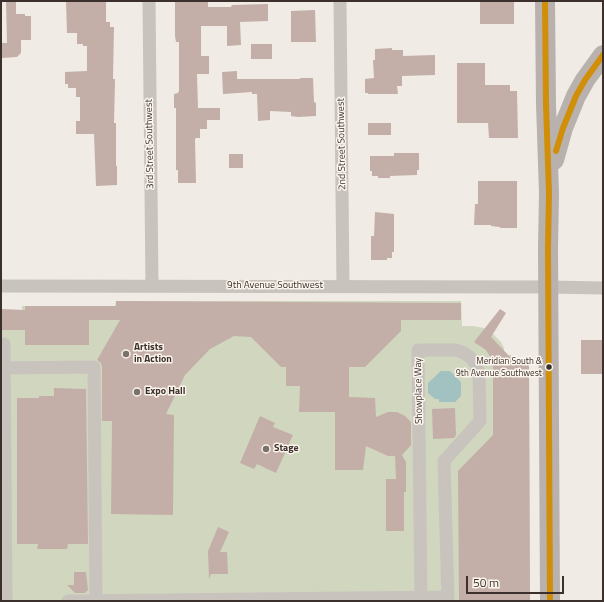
<!DOCTYPE html>
<html>
<head>
<meta charset="utf-8">
<style>
	body { margin:0 }
	#map { position:relative; width:604px; height:602px; overflow:hidden; background:#f0ebe5; font-family:"Titillium Web",sans-serif }
	canvas { display:block }
	.frame { position:absolute; inset:0; border:2px solid #3b302b; pointer-events:none }
	.scale { position:absolute; left:466px; top:576px; width:98px; height:18px; box-sizing:border-box; border:2px solid #3b302b; border-top:0; padding-left:5px; font-size:12px; line-height:14px; white-space:nowrap; color:#3b302b; -webkit-text-stroke:3px #fbf5ee; paint-order:stroke }
</style>
</head>
<body>
<div id="map">
<canvas width="604" height="602"></canvas>
<div class="frame"></div>
<div class="scale">50 m</div>
</div>
<script>
const ctx = document.querySelector('canvas').getContext('2d');
ctx.lineJoin = 'round';
function fillPath(path, color) { ctx.fillStyle = color; ctx.fill(path, 'evenodd'); }
const poly = rows => new Path2D(rows.map(r => 'M' + r).join(''));
function stroke(path, color, width, dash) { ctx.strokeStyle = color; ctx.lineWidth = width; ctx.lineCap = dash ? 'butt' : 'round'; ctx.setLineDash(dash || []); ctx.stroke(path); }
function drawText(font, color, halo, rows, align = 'center') {
  ctx.font = font + ' "Titillium Web",sans-serif'; ctx.lineWidth = 3; ctx.setLineDash([]); ctx.textBaseline = 'middle'; ctx.strokeStyle = halo; ctx.fillStyle = color; for (const [text, x, y, turn = 0] of rows) {
    ctx.save(); ctx.translate(x, y); ctx.rotate((+turn || 0) * Math.PI / 180); ctx.textAlign = isNaN(turn) ? turn : align; if (halo) ctx.strokeText(text, 0, 0); ctx.fillText(text, 0, 0); ctx.restore();
  }
}
fillPath(poly([
	[116,301,461,301,462,326,473,326,484,328,490,331,501,342,504,348,504,355,511,355,512,361,529,361,530,601,1,601,1,323,22,310,22,306,115,306]
]), '#d1d6bf');
fillPath(poly([
	[441,371,450,371,461,382,461,396,455,402,439,402,439,399,435,399,428,393,428,383]
]), '#a1c2c1');
fillPath(poly([
	[6,1,16,1,16,14,25,14,25,16,31,16,31,40,21,40,21,53,17,57,1,58,1,43,7,43],
	[66,1,106,1,106,22,110,22,110,27,114,27,113,79,115,79,114,123,116,123,116,166,117,166,117,185,96,186,94,134,76,134,76,121,80,121,80,97,76,97,76,88,68,88,68,84,65,84,65,72,87,71,87,46,83,46,83,44,77,44,77,33,67,33],
	[175,1,208,1,208,7,231,7,232,5,268,4,268,21,240,22,241,45,227,46,227,26,201,26,201,56,209,56,209,74,197,74,198,108,220,108,220,120,207,120,207,129,200,129,200,138,196,138,195,139,196,183,178,183,178,170,176,170,176,108,174,108,174,94,178,93,179,91,179,42,176,42,175,36],
	[480,1,514,1,514,24,480,24],
	[315,10,316,42,291,42,291,11],
	[251,44,272,44,272,59,251,59],
	[392,48,392,50,403,50,403,56,435,55,435,75,402,76,402,86,397,86,398,94,368,94,368,93,365,93,365,79,374,78,373,60,375,60,375,49],
	[457,63,485,63,485,85,510,85,510,91,517,91,518,138,489,138,488,123,457,123],
	[237,71,237,79,300,79,300,78,313,78,314,102,316,103,316,116,298,117,291,116,291,112,270,111,270,120,258,121,257,94,252,94,252,92,223,94,222,72],
	[368,123,391,123,391,135,368,135],
	[394,153,419,153,419,170,417,170,417,175,390,176,390,178,378,178,378,176,372,176,372,171,370,171,370,156,394,156],
	[229,154,243,154,243,168,229,168],
	[478,181,517,181,517,228,500,228,500,227,491,226,491,225,474,225,475,204,478,204],
	[375,212,394,214,394,252,392,252,392,258,387,258,387,260,371,260,371,236,374,236],
	[116,301,461,303,461,320,401,320,401,331,365,367,349,367,349,397,375,398,376,417,388,412,397,412,405,416,411,422,411,445,402,455,406,462,406,492,404,492,404,531,386,531,386,479,396,479,395,456,388,456,366,446,363,470,335,470,335,412,299,412,300,386,286,386,286,367,281,367,251,337,234,336,210,349,185,375,166,414,174,415,173,515,111,514,112,421,102,421,102,367,101,363,97,360,120,320,89,320,89,345,25,345,25,330,1,330,1,309,25,310,25,306,116,306],
	[500,309,506,313,491,337,511,358,511,361,529,361,530,601,459,601,458,471,493,435,493,361,486,350,474,342],
	[581,340,603,340,603,374,581,374],
	[54,388,86,389,88,544,68,544,67,549,37,549,38,544,17,544,17,398,39,398,39,396,54,396],
	[455,408,456,435,454,438,433,439,432,409],
	[260,416,275,423,273,427,293,435,276,473,257,464,254,469,240,463],
	[218,527,229,532,220,552,227,552,228,574,211,574,209,579,208,551],
	[74,572,86,572,88,590,85,593,75,593,67,585,74,585]
]), '#c3afa7');
stroke(poly([
	[149,1,152,286],
	[340,1,343,286],
	[1,286,549,287,603,288],
	[4,344,6,601],
	[1,368,94,367,96,601],
	[68,601,448,597],
	[421,601,418,350,456,350,464,353,471,358,476,365,479,373,480,421,444,461,448,601]
]), '#c9c3be', 13);
stroke(poly([
	[545,1,546,104,549,193,548,248,550,601],
	[554,160,563,128,576,96,585,80,603,55]
]), '#b8b1ad', 20);
stroke(poly([
	[545,1,546,104,549,193,548,248,550,601],
	[556,151,563,128,576,96,585,80,603,55]
]), '#d18e09', 6);
for (const [x, y, r, color] of [
	[126,354,4,"#7a716c"],
	[549,367,3.5,"#3b302b"],
	[137,392,4,"#7a716c"],
	[266,449,4,"#7a716c"]
]) { const dot = new Path2D(); dot.arc(x, y, r, 0, 2 * Math.PI); ctx.fillStyle = color; ctx.fill(dot); stroke(dot, '#fbf5ee', 1.5); }
drawText('9px', '#3b302b', '#fbf5ee', [
	["Meridian South &",542,362],
	["9th Avenue Southwest",542,374]
], 'right');
drawText('10px', '#3b302b', '#fbf5ee', [
	["3rd Street Southwest",150,144,-91],
	["2nd Street Southwest",342,144,-91],
	["9th Avenue Southwest",275,286],
	["Showplace Way",419,391,-91]
]);
drawText('bold 10px', '#3b302b', '#fbf5ee', [
	["Artists",134,348],
	["in Action",134,360],
	["Expo Hall",145,392],
	["Stage",274,449]
], 'left');
</script>
</body>
</html>
